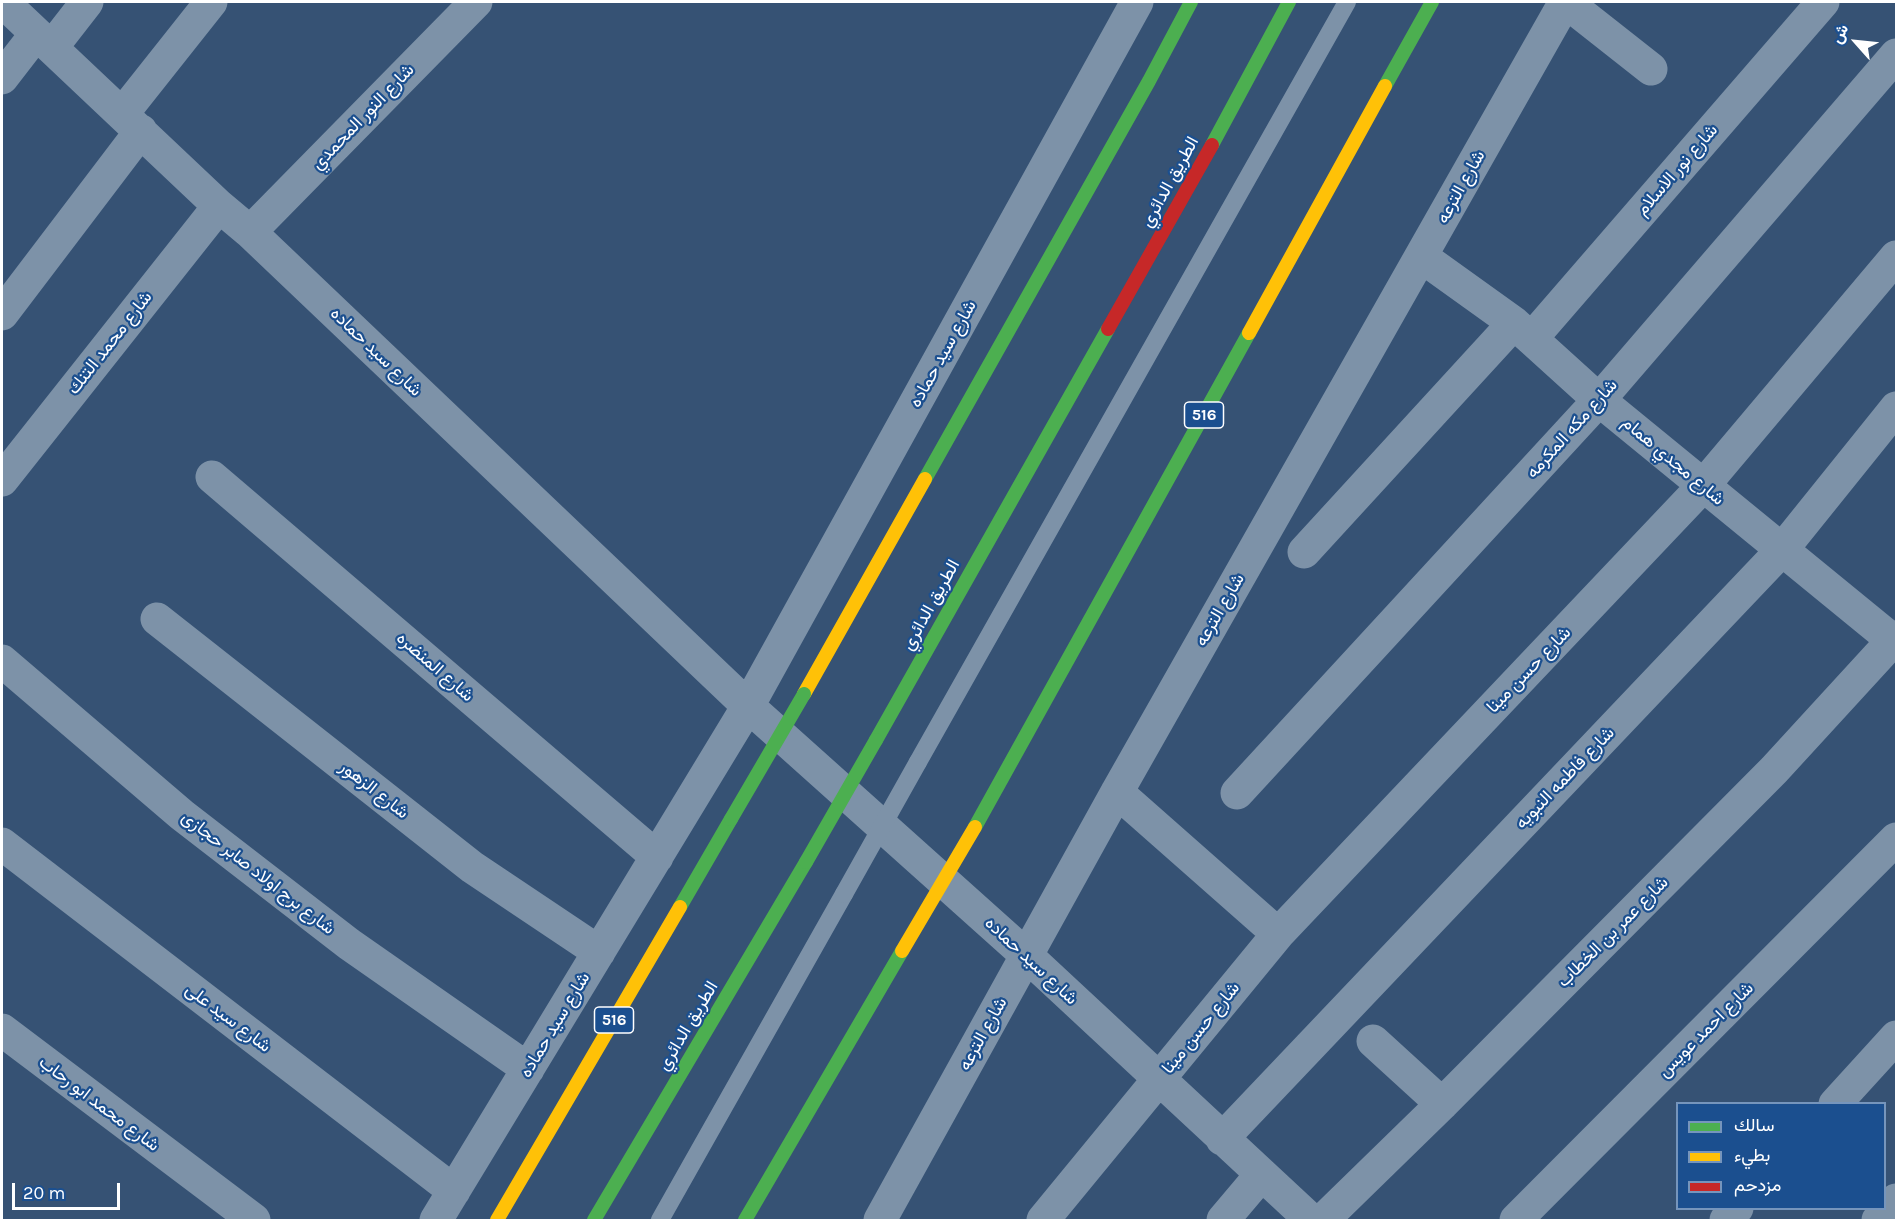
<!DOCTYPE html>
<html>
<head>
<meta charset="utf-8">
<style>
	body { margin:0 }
	#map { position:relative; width:1898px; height:1222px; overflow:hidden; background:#365274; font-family:Karla,Vazirmatn,sans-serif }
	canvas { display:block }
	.frame { position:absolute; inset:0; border:3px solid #fff; pointer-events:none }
	.legend { position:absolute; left:1676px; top:1102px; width:210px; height:108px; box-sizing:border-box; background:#1b4f8f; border:2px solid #7695bc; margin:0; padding:8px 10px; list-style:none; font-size:18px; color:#fff }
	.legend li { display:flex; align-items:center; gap:12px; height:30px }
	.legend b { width:30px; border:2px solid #7695bc }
	.north { position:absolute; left:1826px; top:12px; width:60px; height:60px; -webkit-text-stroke:4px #1b4f8f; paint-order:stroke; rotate:297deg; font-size:16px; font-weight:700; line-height:24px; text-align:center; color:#fff }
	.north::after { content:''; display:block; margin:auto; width:21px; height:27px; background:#fff; clip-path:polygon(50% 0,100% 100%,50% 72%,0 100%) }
	.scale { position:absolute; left:12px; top:1183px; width:108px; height:27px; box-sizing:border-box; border:3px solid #fff; border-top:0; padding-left:8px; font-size:18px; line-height:21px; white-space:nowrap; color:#fff; -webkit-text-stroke:4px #1b4f8f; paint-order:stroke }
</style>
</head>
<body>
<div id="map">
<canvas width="1898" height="1222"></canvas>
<div class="frame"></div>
<ul class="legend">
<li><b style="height:8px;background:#4caf50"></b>سالك</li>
<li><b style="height:8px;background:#ffc107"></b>بطيء</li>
<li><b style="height:8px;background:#c62828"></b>مزدحم</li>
</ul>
<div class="north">ش</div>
<div class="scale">20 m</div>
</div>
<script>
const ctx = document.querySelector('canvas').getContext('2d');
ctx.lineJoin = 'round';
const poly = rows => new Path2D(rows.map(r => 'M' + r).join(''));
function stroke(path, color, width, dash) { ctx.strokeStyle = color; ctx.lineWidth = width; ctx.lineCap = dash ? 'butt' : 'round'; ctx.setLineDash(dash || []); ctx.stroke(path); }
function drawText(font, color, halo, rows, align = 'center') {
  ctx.font = font + ' Karla,Vazirmatn,sans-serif'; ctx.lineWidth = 4.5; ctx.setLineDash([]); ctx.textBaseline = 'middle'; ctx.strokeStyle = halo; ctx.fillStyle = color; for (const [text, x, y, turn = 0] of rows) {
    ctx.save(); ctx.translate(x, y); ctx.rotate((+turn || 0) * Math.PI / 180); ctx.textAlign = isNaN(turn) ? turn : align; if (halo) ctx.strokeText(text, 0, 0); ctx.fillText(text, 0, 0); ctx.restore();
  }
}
stroke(poly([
	[918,762,1347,2],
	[660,1220,844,894]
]), '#7d92a8', 18);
stroke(poly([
	[3,2,219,206,250,232,748,706,1026,955,1311,1220],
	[1566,2,1651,69],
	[52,47,87,2],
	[2,78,36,34],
	[123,113,211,2],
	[250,232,476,2],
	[1422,257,1514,323,1599,400,1896,643],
	[2,314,141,131],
	[1532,338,1823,2],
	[212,477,657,857],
	[2,480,219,206],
	[1304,552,1514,323],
	[157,619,472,867,599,952],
	[2,661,182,815,349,944,528,1069],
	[1117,792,1278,934],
	[1237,793,1599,400,1896,55],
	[2,844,454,1191],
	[2,1030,254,1220],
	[1373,1041,1442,1104],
	[1835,1104,1896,1037],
	[1222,1139,1781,551,1896,408],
	[436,1220,748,706,1137,2],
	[880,1220,1117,792,1565,2],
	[1043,1220,1278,934,1703,486,1896,257],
	[1223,1220,1261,1175],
	[1323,1220,1442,1104,1774,770,1896,637],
	[1516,1220,1896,839],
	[1726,1220,1737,1208],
	[1878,1220,1896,1200]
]), '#7d92a8', 33);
stroke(poly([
	[1385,86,1432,2],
	[1212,145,1289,2],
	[925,479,1149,81,1191,2],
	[876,740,1108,329],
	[975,827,1249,333],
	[680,907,731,819],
	[594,1220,806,862],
	[745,1220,902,951]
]), '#4caf50', 14);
stroke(poly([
	[1249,333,1385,86],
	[804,694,925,479],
	[497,1220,680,907]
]), '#ffc107', 14);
stroke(poly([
	[1108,329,1212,145]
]), '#c62828', 14);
stroke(poly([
	[844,894,918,762]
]), '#7d92a8', 18);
stroke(poly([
	[731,819,804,694],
	[806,862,876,740]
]), '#4caf50', 14);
stroke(poly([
	[902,951,975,827]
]), '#ffc107', 14);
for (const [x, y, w] of [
	[1204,415,39],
	[614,1020,39]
]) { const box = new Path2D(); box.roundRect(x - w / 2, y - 13, w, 26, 4.5); ctx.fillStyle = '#1b4f8f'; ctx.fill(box); stroke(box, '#fff', 1.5); }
drawText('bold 16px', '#fff', null, [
	["516",1204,415],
	["516",614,1020]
]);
drawText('18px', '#fff', '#1b4f8f', [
	["شارع النور المحمدي",363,117,-46],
	["شارع نور الاسلام",1677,170,-49],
	["الطريق الدائري",1170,182,-61],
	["شارع الترعه",1461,187,-61],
	["شارع محمد التنك",110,343,-52],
	["شارع سيد حماده",376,352,44],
	["شارع سيد حماده",943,354,-61],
	["شارع مكه المكرمه",1572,429,-48],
	["شارع مجدي همام",1673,461,40],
	["الطريق الدائري",931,605,-61],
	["شارع الترعه",1220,610,-60],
	["شارع المنضره",435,667,41],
	["شارع حسن مينا",1529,670,-46],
	["شارع فاطمه النبويه",1565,778,-46],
	["شارع الزهور",374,790,38],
	["شارع برج اولاد صابر حجازى",258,873,38],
	["شارع عمر بن الخطاب",1613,932,-45],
	["شارع سيد حماده",1031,961,43],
	["شارع سيد على",228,1018,37],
	["شارع سيد حماده",555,1025,-59],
	["الطريق الدائري",688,1026,-59],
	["شارع حسن مينا",1201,1028,-51],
	["شارع احمد عويس",1706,1030,-45],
	["شارع الترعه",983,1034,-61],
	["شارع محمد ابو رحاب",99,1104,37]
]);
</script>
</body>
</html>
